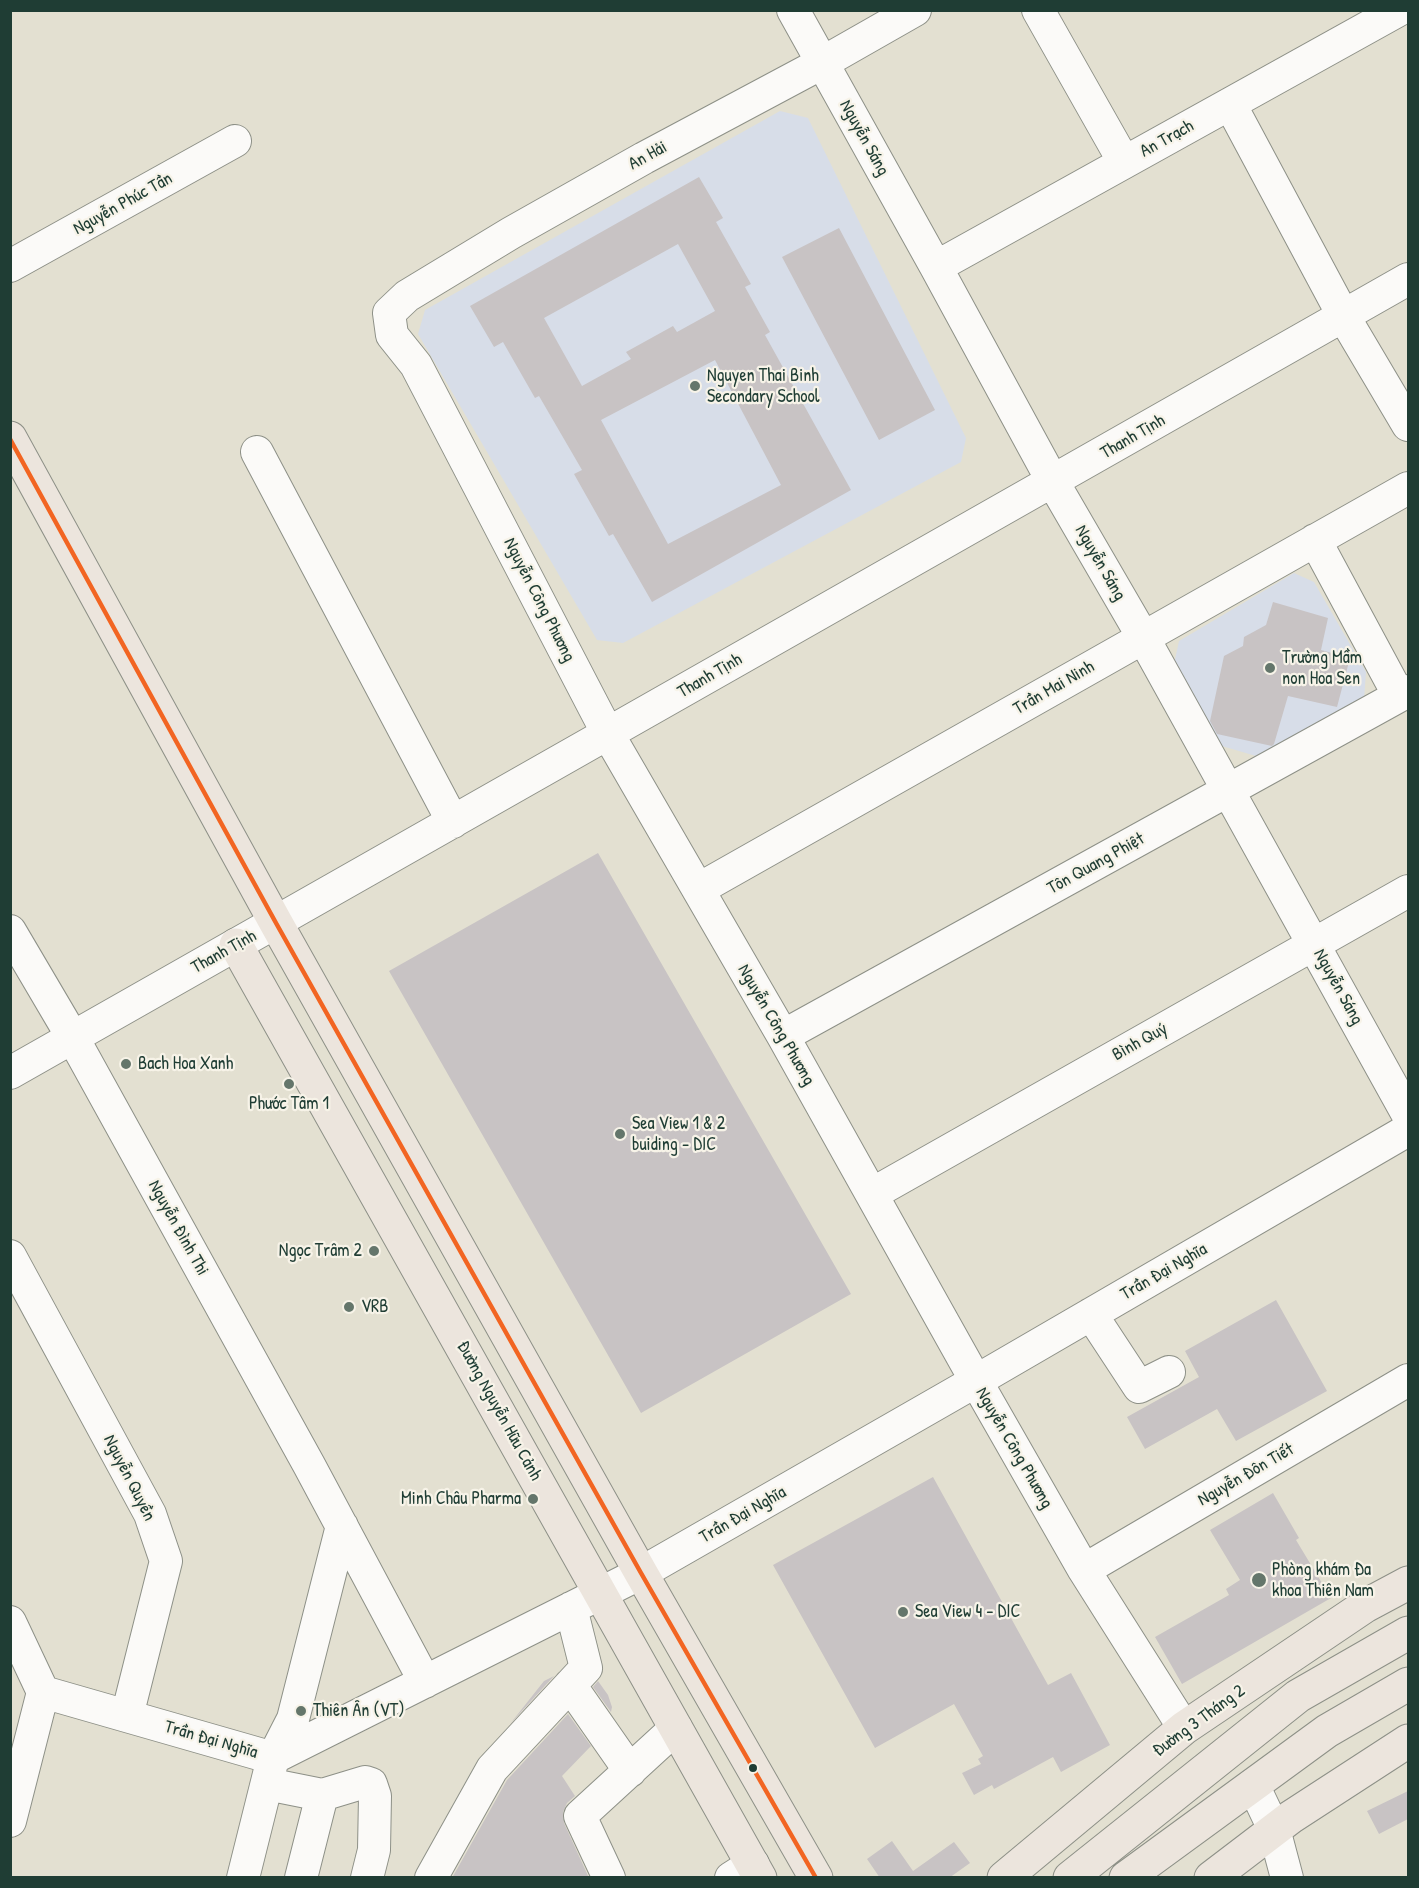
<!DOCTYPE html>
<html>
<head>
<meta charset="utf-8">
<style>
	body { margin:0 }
	#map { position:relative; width:1419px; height:1888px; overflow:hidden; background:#e3e0d1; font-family:"Patrick Hand",sans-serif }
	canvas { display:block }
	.frame { position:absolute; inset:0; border:12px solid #1f3d34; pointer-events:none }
</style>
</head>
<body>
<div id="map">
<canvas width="1419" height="1888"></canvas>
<div class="frame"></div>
</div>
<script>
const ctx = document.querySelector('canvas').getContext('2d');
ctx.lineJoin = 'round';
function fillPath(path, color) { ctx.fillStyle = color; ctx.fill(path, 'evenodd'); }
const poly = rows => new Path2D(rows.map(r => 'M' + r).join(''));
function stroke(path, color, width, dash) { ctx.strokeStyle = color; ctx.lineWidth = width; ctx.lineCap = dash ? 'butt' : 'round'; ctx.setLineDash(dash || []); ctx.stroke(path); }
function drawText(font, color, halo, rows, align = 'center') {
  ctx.font = font + ' "Patrick Hand",sans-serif'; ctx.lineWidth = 4.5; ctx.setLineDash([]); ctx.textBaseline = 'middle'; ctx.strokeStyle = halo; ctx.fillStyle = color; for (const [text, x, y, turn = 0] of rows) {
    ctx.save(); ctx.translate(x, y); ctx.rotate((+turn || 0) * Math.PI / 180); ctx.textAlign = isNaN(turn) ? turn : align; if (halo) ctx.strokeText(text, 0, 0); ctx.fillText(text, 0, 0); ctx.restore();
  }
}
fillPath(poly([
	[780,111,808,118,966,438,961,462,623,643,597,640,418,334,425,310],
	[1294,573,1314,582,1366,672,1364,700,1256,756,1215,744,1174,664,1179,641]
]), '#d7dde8');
fillPath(poly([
	[699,177,723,218,716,222,751,284,745,287,770,332,765,335,851,490,652,602,613,534,609,536,574,474,582,470,539,396,535,398,503,342,494,347,470,306],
	[678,244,715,311,677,332,673,326,626,352,631,359,582,386,544,318],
	[715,360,781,485,668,544,601,420],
	[839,228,935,410,879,440,782,257],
	[1273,602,1328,618,1321,650,1350,658,1337,707,1288,696,1274,744,1272,746,1217,734,1210,721,1224,656,1243,646,1244,637,1266,625],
	[598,853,851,1294,641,1413,389,971],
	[1276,1300,1327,1391,1236,1441,1217,1409,1145,1449,1127,1417,1199,1377,1185,1351],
	[933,1477,1048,1685,1071,1673,1110,1745,1061,1772,1053,1757,994,1789,992,1785,974,1795,962,1773,981,1764,978,1759,983,1756,954,1704,875,1748,773,1565],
	[1273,1493,1299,1538,1296,1540,1331,1598,1182,1684,1155,1637,1229,1595,1226,1589,1240,1580,1210,1530],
	[554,1676,510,1724,544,1681],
	[598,1681,608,1695,612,1707,611,1712,593,1687],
	[568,1714,591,1746,562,1776,575,1796,567,1803,563,1812,564,1823,589,1878,452,1878,507,1780],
	[1408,1791,1408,1819,1379,1834,1367,1811],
	[892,1841,913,1871,954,1842,970,1863,949,1878,880,1878,867,1859]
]), '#c8c3c4');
const minor = poly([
	[793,10,936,267,1053,482,1143,637,1408,1115],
	[915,10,822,63,644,158,511,233,407,296,389,313,392,335,416,365,608,734,783,1036,976,1381,1084,1570,1184,1728],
	[1038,10,1124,162],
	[1230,104,1344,317,1408,425],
	[10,266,235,141],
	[936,267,1399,10],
	[257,452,453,822],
	[1315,540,1399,696],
	[699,889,1408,488],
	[10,931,73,1038,309,1465,425,1682],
	[783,1036,1408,691],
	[10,1073,1408,279],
	[872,1194,1408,891],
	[10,1256,150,1514,166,1561,127,1716],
	[1091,1314,1139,1387,1169,1372],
	[1084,1570,1408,1380],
	[10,1622,43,1692,10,1821],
	[570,1685,630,1771],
	[43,1692,273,1758,641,1573,976,1381,1408,1130],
	[267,1784,322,1795,301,1878],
	[1253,1785,1274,1829,1287,1878],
	[322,1795,365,1782,371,1784,375,1796,374,1850,367,1878],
	[243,1878,273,1758,293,1719,342,1526],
	[431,1878,492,1769,586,1668,571,1608],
	[609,1878,580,1816,676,1728],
	[731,1878,753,1864]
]);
const major = poly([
	[10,438,276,923,641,1573,816,1878],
	[236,945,760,1878],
	[1004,1878,1184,1728,1365,1606,1408,1583],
	[1070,1878,1298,1696,1408,1633],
	[1126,1878,1327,1731,1408,1684],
	[1211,1878,1291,1817,1408,1741]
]);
stroke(minor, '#8d9087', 34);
stroke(major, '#8d9087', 35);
stroke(minor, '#fbfaf8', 32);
stroke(major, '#ece5dd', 33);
stroke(poly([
	[10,439,276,923,641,1573,816,1878]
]), '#f26522', 4.5);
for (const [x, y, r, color] of [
	[695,386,6,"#64766b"],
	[1270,668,6,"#64766b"],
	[126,1064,6,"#64766b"],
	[289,1084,6,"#64766b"],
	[620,1134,6,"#64766b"],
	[374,1251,6,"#64766b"],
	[349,1307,6,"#64766b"],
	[533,1499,6,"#64766b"],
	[1259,1580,8,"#64766b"],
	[903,1612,6,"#64766b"],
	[301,1711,6,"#64766b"],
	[753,1768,5,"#1f3d34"]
]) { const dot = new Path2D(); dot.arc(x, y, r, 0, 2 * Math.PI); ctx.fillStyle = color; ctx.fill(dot); stroke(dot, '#f7f3e8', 2); }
drawText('18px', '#1f3d34', '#f7f3e8', [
	["Nguyễn Sáng",864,138,61],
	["An Trạch",1167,139,-29],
	["An Hải",648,156,-29],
	["Nguyễn Phúc Tần",123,204,-29],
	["Thanh Tịnh",1133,437,-30],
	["Nguyễn Sáng",1100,563,60],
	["Nguyễn Công Phương",539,600,63],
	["Thanh Tịnh",710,676,-30],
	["Trần Mai Ninh",1054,688,-30],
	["Tôn Quang Phiệt",1096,864,-29],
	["Thanh Tịnh",224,952,-29],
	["Nguyễn Sáng",1338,987,61],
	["Nguyễn Công Phương",776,1025,60],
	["Bình Quý",1140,1042,-29],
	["Nguyễn Đình Thi",178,1228,61],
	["Trần Đại Nghĩa",1164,1272,-30],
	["Đường Nguyễn Hữu Cảnh",499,1411,61],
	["Nguyễn Công Phương",1014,1448,60],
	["Nguyễn Đôn Tiết",1246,1475,-30],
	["Nguyễn Quyền",129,1478,63],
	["Trần Đại Nghĩa",743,1515,-30],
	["Đường 3 Tháng 2",1199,1721,-36],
	["Trần Đại Nghĩa",211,1740,16]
]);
drawText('18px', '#1f3d34', '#f7f3e8', [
	["Nguyen Thai Binh",707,376],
	["Secondary School",707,397],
	["Trường Mầm",1282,658],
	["non Hoa Sen",1282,679],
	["Bach Hoa Xanh",138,1064],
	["Phước Tâm 1",289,1104,"center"],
	["Sea View 1 & 2",632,1124],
	["buiding - DIC",632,1145],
	["Ngọc Trâm 2",362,1251,"right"],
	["VRB",361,1307],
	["Minh Châu Pharma",521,1499,"right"],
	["Phòng khám Đa",1272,1570],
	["khoa Thiên Nam",1272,1591],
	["Sea View 4 - DIC",915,1612],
	["Thiên Ân (VT)",313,1711]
], 'left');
</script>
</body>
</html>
